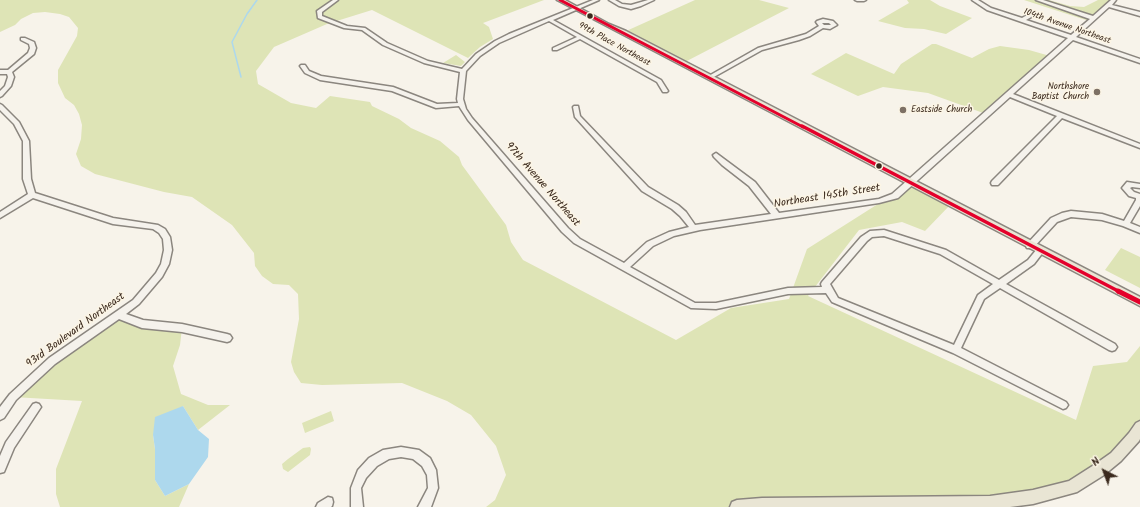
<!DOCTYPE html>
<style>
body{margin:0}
#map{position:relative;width:1140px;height:507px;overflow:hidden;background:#f7f3ea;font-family:Kalam,sans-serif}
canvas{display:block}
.north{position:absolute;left:1084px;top:451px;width:40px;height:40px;-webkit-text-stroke:3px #fcf5e5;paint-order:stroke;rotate:318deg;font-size:11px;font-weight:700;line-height:16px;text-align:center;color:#3b2a1e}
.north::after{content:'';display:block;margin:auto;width:14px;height:18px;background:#3b2a1e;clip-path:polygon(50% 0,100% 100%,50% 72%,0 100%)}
</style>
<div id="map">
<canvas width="1140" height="507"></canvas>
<div class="north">N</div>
</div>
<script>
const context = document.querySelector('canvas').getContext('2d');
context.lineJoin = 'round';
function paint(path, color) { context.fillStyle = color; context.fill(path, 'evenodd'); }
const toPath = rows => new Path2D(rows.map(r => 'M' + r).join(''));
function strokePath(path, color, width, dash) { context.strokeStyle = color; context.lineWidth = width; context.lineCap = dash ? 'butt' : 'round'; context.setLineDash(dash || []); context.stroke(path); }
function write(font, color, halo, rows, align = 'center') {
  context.font = font + ' Kalam,sans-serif'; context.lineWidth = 3; context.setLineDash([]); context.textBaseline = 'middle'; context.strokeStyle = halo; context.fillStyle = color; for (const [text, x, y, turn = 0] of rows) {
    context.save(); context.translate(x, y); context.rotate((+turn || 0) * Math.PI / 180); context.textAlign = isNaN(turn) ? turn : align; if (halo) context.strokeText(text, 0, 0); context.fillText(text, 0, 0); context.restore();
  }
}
paint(toPath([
 [0,0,544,0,483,23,489,27,493,39,480,47,468,58,372,10,327,24,274,47,256,71,258,84,291,103,316,108,330,96,370,102,372,106,399,119,411,128,440,141,459,157,462,165,506,225,511,242,523,260,676,340,731,308,789,299,807,249,911,183,951,204,925,231,902,222,859,230,808,296,1076,420,1093,366,1127,362,1140,346,1140,425,1134,437,1072,487,993,507,486,507,495,500,506,475,496,446,471,415,447,401,402,383,322,385,301,383,294,372,291,362,299,319,298,294,289,285,273,284,262,276,255,266,254,253,232,225,192,197,164,192,95,174,81,166,76,154,81,139,82,125,79,114,74,105,65,98,58,83,58,70,77,36,78,28,69,17,60,14,45,12,33,13,21,19,15,25,0,32],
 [695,0,759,0,789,8,683,63,624,32],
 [907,0,930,0,940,6,972,18,946,34,924,29,905,28,878,21,909,3],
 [1024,0,1049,0,1070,6,1084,7,1098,0,1114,0,1089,21],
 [932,44,936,44,972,58,989,49,1000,46,1029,50,1050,56,986,114,928,93,883,87,858,96,811,74,846,53,894,74,901,64],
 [456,55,465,62,461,66,443,63],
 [1121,248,1140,257,1140,288,1105,270],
 [119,315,142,324,182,328,180,345,173,366,181,394,208,405,230,405,198,430,183,406,153,435,155,449,155,480,165,496,189,484,179,507,60,507,56,494,56,469,82,401,13,397,31,379],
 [331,411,334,421,305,433,302,423],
 [310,447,311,449,310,455,288,472,283,469,282,464,288,459,303,448]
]), '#dee4b6');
paint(toPath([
 [183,406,198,430,209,439,208,457,189,484,165,496,155,480,155,449,153,435,155,417]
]), '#add8ed');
strokePath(toPath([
 [241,77,232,42,247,14,257,0]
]), '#add8ed', 1.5);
const minor = toPath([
 [333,0,338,0,322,12,322,16,347,26,365,28,387,43,428,61,462,69,476,54,495,41,509,34,593,0,599,0,553,20,661,80,668,91,667,92,663,92,657,82,580,39,557,50,553,50,553,48,577,37,549,21,499,43,480,56,466,71,463,99,466,109,472,118,568,228,580,239,624,263,647,242,669,232,689,227,680,216,672,209,642,191,575,117,573,107,574,106,578,106,580,116,648,187,678,205,686,212,695,225,771,214,749,186,722,165,714,157,713,155,716,153,755,182,779,213,879,199,892,194,1068,38,987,10,972,0,978,0,991,8,1022,18,1029,14,1033,14,1033,16,1026,20,1071,35,1090,19,1036,0,1043,0,1093,16,1111,0,1116,0,1112,5,1140,12,1140,16,1109,7,1076,37,1140,59,1140,63,1073,40,1013,94,1140,144,1140,148,1062,118,998,185,992,185,991,183,992,181,1057,116,1010,97,898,198,879,203,700,230,674,236,653,246,630,267,695,303,716,303,788,288,822,287,821,284,822,282,861,237,870,231,884,230,946,250,999,280,1028,260,1037,249,1040,248,1044,251,1034,264,1006,284,1115,344,1117,347,1115,350,1112,351,1109,350,1000,288,984,299,961,348,1066,402,1068,405,1066,408,1063,409,953,353,832,302,826,293,788,294,716,309,691,308,574,243,562,232,468,120,459,106,436,108,392,91,320,80,305,73,300,66,301,65,305,65,309,71,321,76,393,87,437,104,458,103,457,99,460,72,424,63,383,45,362,30,344,28,318,18,317,11,333,0],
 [884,236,940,254,993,284,978,295,954,345,838,298,830,284,867,241,872,237,884,236],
 [609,0,615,0,622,4,631,5,648,0,654,0,641,6,631,9,619,6,609,0],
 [855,0,866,0,864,1,857,1,855,0],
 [823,19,833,21,837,25,830,29,823,28,810,36,799,40,762,50,712,78,708,78,707,77,758,48,806,34,819,26,816,22,817,21,823,19],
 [822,23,829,23,831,25,824,25,822,23],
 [21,38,25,38,34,42,36,48,34,54,12,72,14,77,11,86,2,96,0,97,0,91,5,86,8,77,7,74,0,74,0,70,8,70,28,53,30,48,29,44,21,40,21,38],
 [0,104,2,105,19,122,29,141,31,179,35,193,113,218,158,225,165,229,170,237,172,250,169,264,162,277,139,304,126,314,143,320,182,324,227,334,230,335,232,338,230,341,227,342,182,332,142,328,119,319,55,364,16,400,4,418,0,420,0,407,10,394,49,358,133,300,156,273,161,264,164,250,163,239,159,233,153,229,113,224,33,198,0,218,0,212,28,194,23,179,23,141,14,124,0,110,0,104],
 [1127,182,1140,184,1140,188,1132,187,1130,188,1134,192,1140,194,1140,206,1130,223,1140,227,1140,233,1123,226,1102,220,1071,217,1057,222,1033,248,1027,248,1026,246,1027,244,1051,218,1062,213,1071,211,1102,214,1124,221,1136,200,1136,198,1129,196,1122,188,1127,182],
 [36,403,39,404,41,407,39,410,14,448,4,472,0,473,0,456,6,442,33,404,36,403],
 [401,447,419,450,430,458,436,470,438,488,431,507,418,507,428,488,427,475,422,466,413,459,401,457,389,459,377,466,366,478,361,488,363,507,351,507,351,488,358,470,369,458,383,450,401,447],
 [328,497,332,498,333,502,332,506,331,507,316,507,318,503,328,497]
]);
const major = toPath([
 [557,0,565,0,609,24,626,31,1140,297,1140,306,557,0],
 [1140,421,1140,439,1139,441,1121,461,1104,475,1077,492,1033,504,1010,507,730,507,732,502,737,500,762,498,990,496,1033,490,1069,481,1094,465,1111,453,1129,433,1136,423,1140,421]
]);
strokePath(minor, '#8b867f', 3);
strokePath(major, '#8b867f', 3);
paint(minor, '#f5f2ec');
paint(major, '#e9e5d4');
strokePath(toPath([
 [560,0,803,127]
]), '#e4002b', 3);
strokePath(toPath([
 [802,126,1120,292]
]), '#e4002b', 3.5);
strokePath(toPath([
 [1118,291,1140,302]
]), '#e4002b', 5);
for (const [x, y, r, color] of [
 [590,16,3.5,"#3b2a1e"],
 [1097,92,4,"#7d7065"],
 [903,110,4,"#7d7065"],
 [879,166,3.5,"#3b2a1e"]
]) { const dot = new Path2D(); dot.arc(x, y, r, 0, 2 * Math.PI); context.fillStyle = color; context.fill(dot); strokePath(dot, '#fcf5e5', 1.5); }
write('9px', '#3b2a1e', '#fcf5e5', [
 ["104th Avenue Northeast",1067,27,19],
 ["99th Place Northeast",614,45,29]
]);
write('9px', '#3b2a1e', '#fcf5e5', [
 ["Northshore",1089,87],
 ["Baptist Church",1089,97],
 ["Eastside Church",911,110,"left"]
], 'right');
write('11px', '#3b2a1e', '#fcf5e5', [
 ["97th Avenue Northeast",542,185,49],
 ["Northeast 145th Street",827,197,-9],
 ["93rd Boulevard Northeast",76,331,-36]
]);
</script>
